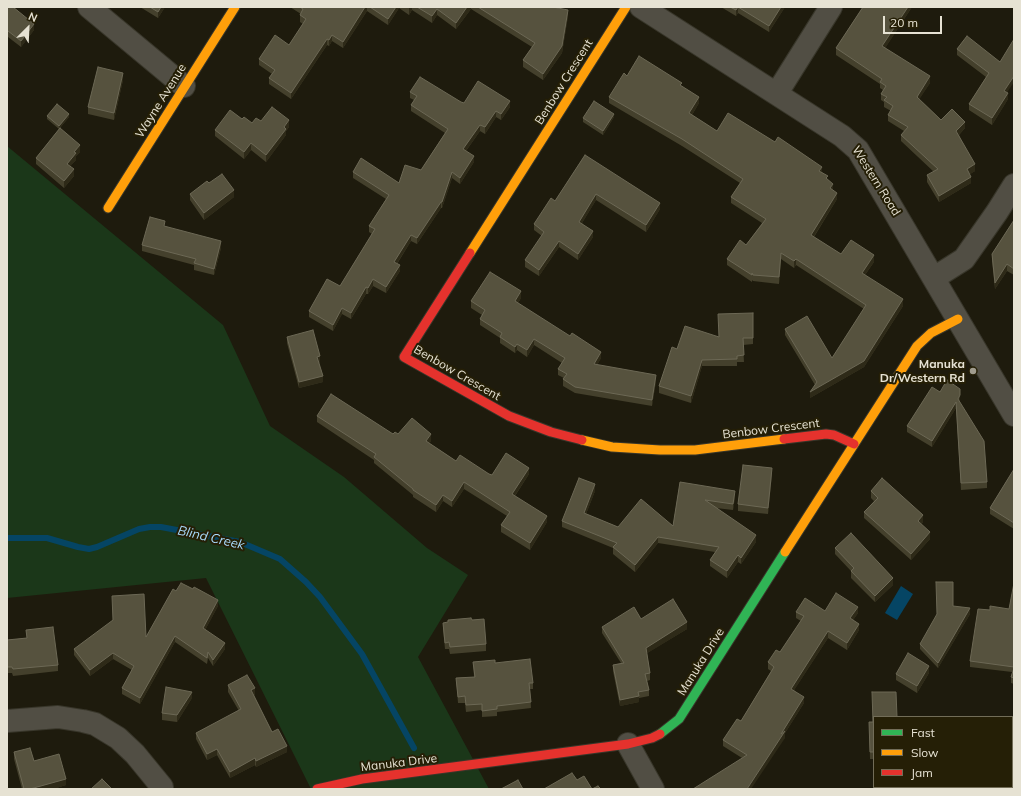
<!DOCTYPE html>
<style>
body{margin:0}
#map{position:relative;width:1021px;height:796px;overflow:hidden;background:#1e1b0d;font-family:Mulish,sans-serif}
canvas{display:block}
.frame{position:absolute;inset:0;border:8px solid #e6e2d3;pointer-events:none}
.legend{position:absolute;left:873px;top:716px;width:140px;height:72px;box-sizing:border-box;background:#251f06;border:1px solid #726d58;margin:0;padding:5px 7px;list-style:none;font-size:12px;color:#e6e2d3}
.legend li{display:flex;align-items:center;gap:8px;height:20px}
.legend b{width:20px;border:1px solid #726d58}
.north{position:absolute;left:8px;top:8px;width:40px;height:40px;-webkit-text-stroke:3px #251f06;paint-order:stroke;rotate:24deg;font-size:11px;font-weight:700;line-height:16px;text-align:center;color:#e6e2d3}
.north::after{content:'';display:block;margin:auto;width:14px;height:18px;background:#e6e2d3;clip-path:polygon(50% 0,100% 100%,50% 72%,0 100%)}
.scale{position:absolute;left:883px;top:16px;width:59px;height:18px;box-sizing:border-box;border:2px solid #e6e2d3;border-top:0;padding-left:5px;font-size:12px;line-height:14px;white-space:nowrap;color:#e6e2d3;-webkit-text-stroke:3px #251f06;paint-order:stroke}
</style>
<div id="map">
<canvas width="1021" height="796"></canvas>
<div class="frame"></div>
<ul class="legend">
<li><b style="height:5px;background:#30b455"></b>Fast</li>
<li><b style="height:5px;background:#ff9f0a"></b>Slow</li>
<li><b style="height:5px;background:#e5322d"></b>Jam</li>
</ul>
<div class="north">N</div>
<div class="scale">20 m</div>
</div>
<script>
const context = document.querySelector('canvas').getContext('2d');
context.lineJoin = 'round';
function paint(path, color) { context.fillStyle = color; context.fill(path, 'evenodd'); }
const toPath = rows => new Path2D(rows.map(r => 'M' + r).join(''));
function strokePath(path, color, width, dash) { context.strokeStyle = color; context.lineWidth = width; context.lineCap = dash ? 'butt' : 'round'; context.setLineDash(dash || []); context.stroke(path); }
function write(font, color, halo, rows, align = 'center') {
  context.font = font + ' Mulish,sans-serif'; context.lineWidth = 4; context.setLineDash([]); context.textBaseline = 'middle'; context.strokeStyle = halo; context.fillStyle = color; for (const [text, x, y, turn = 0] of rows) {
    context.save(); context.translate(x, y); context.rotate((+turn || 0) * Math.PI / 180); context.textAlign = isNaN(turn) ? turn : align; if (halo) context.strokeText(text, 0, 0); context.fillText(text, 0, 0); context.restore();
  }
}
paint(toPath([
 [7,146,223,325,270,426,344,477,427,548,468,575,418,657,489,789,311,789,206,578,7,598]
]), '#1b3719');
paint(toPath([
 [901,586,913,594,897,620,885,613]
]), '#054564');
strokePath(toPath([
 [7,538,47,538,78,547,89,549,97,547,139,529,150,527,161,527,240,542,280,559,306,582,320,597,362,654,414,748]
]), '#054564', 6);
const street = toPath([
 [89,7,184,86],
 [641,7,842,136,858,150,1014,415],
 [777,93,831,7],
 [934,278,964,259,997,212,1014,185],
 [7,721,58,717,83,721,95,724,118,738,135,754,162,787],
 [628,744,653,789],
 [1012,750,1014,752]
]);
const fast = toPath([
 [660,734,679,719,785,552]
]);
const slow = toPath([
 [108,208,235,7],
 [470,253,626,7],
 [582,440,612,447,660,450,695,450,784,439],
 [785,552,917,346,931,333,958,319]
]);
const jam = toPath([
 [470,253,404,357,509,416,551,432,582,440],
 [784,439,826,434,834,435,854,444],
 [317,789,362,779,628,744,652,738,660,734]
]);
strokePath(street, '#38362a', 24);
strokePath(fast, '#38362a', 11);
strokePath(slow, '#38362a', 11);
strokePath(jam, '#38362a', 11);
strokePath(street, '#514e44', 22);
strokePath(fast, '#30b455', 9);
strokePath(slow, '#ff9f0a', 9);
strokePath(jam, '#e5322d', 9);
paint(toPath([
 [7,7,15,7,14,8,34,30,21,47,8,37],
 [140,7,165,7,158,18],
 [290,7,553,7,568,16,562,53,543,80,523,67,523,60,532,47,471,9,456,29,437,15,432,23,412,10,409,15,399,8,388,25,367,11,343,48,332,41,329,46,327,45,291,99,269,84,269,78,272,74,259,65,259,59,289,45,303,24,300,22,300,15,301,14],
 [721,7,785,7,769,32,738,13,736,16],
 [863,7,912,7,885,48,930,83,919,99,941,120,965,128,959,135,975,171,970,174,971,183,939,202,927,182,927,175,934,172,901,141,901,135,904,131,888,121,888,115,891,111,884,107,884,102,881,100,881,94,883,90,880,88,880,84,836,55,836,48],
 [967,36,1007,93,1008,99,992,125,969,110,969,104,986,77,957,55,957,49],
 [123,80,114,120,88,114,88,107],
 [682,86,699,103,692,115,717,131,822,172,828,180,837,199,814,237,841,254,874,262,865,275,903,306,864,367,810,398,815,385,785,335,785,329,832,358,864,309,796,265,794,268,781,259,779,284,753,281,752,280,752,282,727,265,727,259,746,245,762,223,731,203,731,197,740,183,682,146,609,103,609,97],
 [410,92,464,103,510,107,501,120,496,117,485,134,480,131,466,151,474,162,460,184,452,178,442,208,441,208,417,244,411,241,397,264,400,271,386,293,373,286,368,294,366,294,351,319,342,314,333,331,309,317,309,311,340,286,372,234,369,232,369,226,386,199,353,178,353,172,399,183,421,170,445,133,411,111,411,105,414,100,410,98],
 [47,116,69,117,60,128,80,152,76,156,76,160,70,166,74,176,64,188,36,164,36,158,59,129,47,119],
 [614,117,603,135,583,122,583,118],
 [261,121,289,127,286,131,286,135,266,162,251,150,244,159,215,136,215,130],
 [585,155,660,209,646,232,596,200,582,223,593,237,578,260,559,247,539,276,525,267,525,260,542,236,534,230,534,224,555,201],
 [209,183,234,197,204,220,190,200,190,194],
 [1014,220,1014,275,1007,271,995,289,992,261,992,254],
 [142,245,221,248,214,275,194,270,194,265,142,251],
 [521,298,518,303,601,358,597,365,656,381,652,406,575,393,563,386,563,379,564,378,558,375,558,369,562,363,534,345,527,357,517,350,515,353,500,343,500,338,480,325,480,319,482,315,471,308,471,301],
 [753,313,753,344,743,345,744,362,737,362,737,366,702,366,691,403,659,393,659,386,677,349,719,337],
 [287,337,320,363,319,363,323,382,299,388,287,343],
 [940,392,960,402,960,403,987,482,987,488,961,490,956,408,932,447,907,432,907,426],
 [317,416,393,434,398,434,431,441,429,443,456,461,489,474,492,475,529,474,515,496,547,522,530,550,501,532,501,525,507,516,464,489,452,507,443,501,436,512,413,497,413,495,374,463,374,460,317,422],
 [1014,469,1014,529,990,514,990,508],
 [772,474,768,514,738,511,738,504],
 [680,482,735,497,733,510,716,508,756,542,741,564,738,562,727,578,710,566,710,560,715,552,658,543,635,572,613,554,613,548,562,527,562,521,595,491,586,514,618,527,673,526],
 [871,491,923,522,921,524,930,539,911,560,864,518,864,512,874,501,871,498],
 [835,548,893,585,875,602,851,578,851,571,835,554],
 [1014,583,1014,684,1011,683,1011,677,1012,672,970,667,970,661,990,610,1009,609],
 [176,591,218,606,205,630,225,649,213,666,208,658,207,664,175,642,140,704,122,694,122,688,132,670,113,659,90,676,74,655,74,649,146,637],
 [953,606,970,614,938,668,920,649,920,644],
 [825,611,858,613,853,620,859,630,847,650,828,638,794,690,804,703,785,733,785,738,742,758,723,746,723,740,741,721,771,671,768,669,768,662,780,652,801,621,796,618,796,612],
 [641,619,687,629,647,653,650,673,650,680,647,681,649,690,649,696,639,698,639,702,620,706,613,671,613,665,621,663,602,633,602,627],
 [472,620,486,644,486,651,450,654,449,649,445,649,443,629,443,623],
 [26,630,58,665,58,671,13,676,12,673,7,673,7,640,27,638],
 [473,662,495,663,533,683,533,689,530,689,531,708,497,712,497,716,482,717,482,710,466,712,465,703,458,703,456,678,474,677],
 [929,673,917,693,896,680,896,674],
 [228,685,255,694,254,695,272,732,287,752,256,767,255,765,230,778,217,755,207,760,196,739,196,733,239,711,228,692],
 [192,698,177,722,162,720,162,713],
 [874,717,874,759,870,759,869,722,873,722],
 [14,752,34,761,66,785,53,789,22,789,14,759]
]), '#44402c');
paint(toPath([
 [161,7,165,7,158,18,158,12],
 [365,7,367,7,367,11,343,48,343,42],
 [396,7,399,7,399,8,388,25,388,19],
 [410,7,412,7,412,10,409,15,409,8],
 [467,7,471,7,471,9,456,29,456,23],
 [738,7,738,13,736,16,736,10],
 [781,7,785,7,769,32,769,26],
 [908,7,912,7,882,53,882,46],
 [437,9,437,15,432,23,432,16],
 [568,10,568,16,562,53,543,80,543,74],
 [34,24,34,30,21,47,21,41],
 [332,35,332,41,329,46,329,40],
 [327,39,327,45,291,99,291,93],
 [123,73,123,80,114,120,114,113],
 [930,76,930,83,917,103,917,97],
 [1014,76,1014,82,1004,97,1004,91],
 [1008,93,1008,99,992,125,992,118],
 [699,97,699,103,689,120,689,113],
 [510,101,510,107,501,120,501,114],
 [496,111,496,117,485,134,485,127],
 [69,114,69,117,59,129,59,126],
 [614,114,614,117,603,135,603,131],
 [289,120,289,127,286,131,286,135,266,162,266,155,284,127],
 [965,122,965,128,956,138,956,131],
 [480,125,480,131,463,155,463,149],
 [251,143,251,150,244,159,244,152],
 [80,145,80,152,76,156,76,160,67,170,67,164,74,152],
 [474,156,474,162,460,184,460,178],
 [975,164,975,171,967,176,967,169],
 [822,167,822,173,819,171],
 [74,169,74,176,64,188,64,181],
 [452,172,452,178,442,208,442,202],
 [971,177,971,183,939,202,939,196],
 [833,184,833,190,830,188],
 [234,190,234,197,204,220,204,213],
 [837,193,837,199,811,241,811,235],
 [596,194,596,200,579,228,579,222],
 [441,202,441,208,417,244,417,238],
 [660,203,660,209,646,232,646,225],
 [593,231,593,237,578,260,578,254],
 [411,235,411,241,394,268,394,262],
 [221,241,221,248,214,275,214,269],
 [559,241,559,247,539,276,539,270],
 [781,253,781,259,779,284,779,277],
 [874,255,874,262,862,279,862,273],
 [796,259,796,265,794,268,794,261],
 [1007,264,1007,271,995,289,995,283],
 [400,265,400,271,386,293,386,287],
 [373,279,373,286,368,294,368,288],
 [366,287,366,294,351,319,351,313],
 [521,291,521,298,515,308,515,301],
 [903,299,903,306,864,367,810,398,810,392],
 [342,308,342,314,333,331,333,325],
 [534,339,534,345,527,357,527,350],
 [517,344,517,350,515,353,515,347],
 [601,352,601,358,594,371,594,364],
 [320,356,320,363,317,363,317,357],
 [702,360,702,366,691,403,691,396],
 [656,375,656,381,652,406,652,400],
 [323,376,323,382,299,388,299,382],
 [960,395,960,402,958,406,958,399],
 [956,402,956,408,932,447,932,441],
 [431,434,431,441,426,448,426,441],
 [529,468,529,474,512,500,512,494],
 [772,468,772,474,768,514,768,508],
 [464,482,464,489,452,507,452,501],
 [595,484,595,491,584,519,584,513],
 [735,491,735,497,733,510,733,504],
 [443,495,443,501,436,512,436,505],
 [923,515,923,522,918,527,918,521],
 [547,516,547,522,530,550,530,543],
 [930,532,930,539,911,560,911,554],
 [756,535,756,542,741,564,741,558],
 [658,537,658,543,635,572,635,565],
 [738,555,738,562,727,578,727,571],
 [893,578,893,585,875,602,875,596],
 [218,600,218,606,203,634,203,628],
 [858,607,858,613,850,625,850,618],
 [970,608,970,614,938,668,938,663],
 [687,622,687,629,646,654,646,648],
 [859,624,859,630,847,650,847,643],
 [828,631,828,638,791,695,791,689],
 [175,636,175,642,140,704,140,698],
 [225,643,225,649,213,666,213,660],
 [113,653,113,659,90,676,90,670],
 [929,666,929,673,917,693,917,686],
 [255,688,255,694,251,696,251,690],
 [192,692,192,698,177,722,177,715],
 [639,696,639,702,620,706,620,700],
 [804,697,804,703,785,733,785,738,751,789,747,789],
 [287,746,287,752,256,767,256,761],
 [217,749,217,755,207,760,207,754],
 [255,758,255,765,230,778,230,772],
 [66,779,66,785,53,789,30,789]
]), '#2e2a18');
const building = toPath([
 [7,7,13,7,34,24,21,41,8,31,7,32,7,7],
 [150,7,161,7,158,12,150,7],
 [300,7,365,7,343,42,332,35,329,40,327,39,291,93,269,78,275,70,259,59,275,35,289,45,306,19,300,15,303,9,300,7],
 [370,7,396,7,388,19,370,7],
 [417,7,467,7,456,23,437,9,432,16,417,7],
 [478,7,553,7,568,10,562,46,543,74,523,60,535,43,478,7],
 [730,7,738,7,736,10,730,7],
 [738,7,781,7,769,26,738,7],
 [863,7,908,7,882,46,930,76,917,97,941,120,952,109,965,122,956,131,975,164,967,169,971,177,939,196,927,175,938,169,901,135,908,127,888,115,893,106,884,100,887,97,881,94,886,86,880,82,882,79,836,48,863,7],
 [967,36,1000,62,1014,39,1014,76,1004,91,1008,93,992,118,969,104,989,73,957,49,967,36],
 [639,56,682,83,680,85,699,97,689,113,717,131,728,113,775,142,778,137,822,167,819,171,828,176,826,178,833,184,830,188,837,193,811,235,841,254,851,240,874,255,862,273,903,299,864,361,810,392,817,382,785,329,807,316,832,358,866,305,796,259,794,261,781,253,779,277,753,275,752,273,752,275,727,259,740,240,746,245,766,219,731,197,743,179,682,139,609,97,624,73,627,76,639,56],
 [98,67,123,73,114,113,88,107,98,67],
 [420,77,461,102,464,103,478,81,510,101,501,114,496,111,485,127,480,125,463,149,474,156,460,178,452,172,442,202,441,202,417,238,411,235,394,262,400,265,386,287,373,279,368,288,366,287,351,313,342,308,333,325,309,311,327,279,340,286,375,229,369,226,389,195,353,172,361,158,399,183,405,165,421,170,448,129,411,105,417,96,410,92,420,77],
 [594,101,614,114,603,131,583,118,594,101],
 [57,104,69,114,59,126,47,116,57,104],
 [272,107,289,120,284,127,286,129,266,155,251,143,244,152,215,130,230,110,242,119,244,117,252,123,256,118,261,121,272,107],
 [60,128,80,145,74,152,76,153,67,164,74,169,64,181,36,158,60,128],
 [585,155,660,203,646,225,596,194,579,222,593,231,578,254,559,241,539,270,525,260,544,232,534,224,551,198,555,201,585,155],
 [222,174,234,190,204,213,190,194,207,181,209,183,222,174],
 [150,217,165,221,164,226,221,241,214,269,194,263,196,259,142,245,150,217],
 [1014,220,1014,269,1007,264,995,283,992,254,1014,220],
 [490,272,521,291,515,301,570,336,572,333,601,352,594,364,656,375,652,400,575,387,563,379,567,374,558,369,565,358,534,339,527,350,517,344,515,347,500,337,502,333,480,319,485,310,471,301,490,272],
 [753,313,753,338,743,338,744,355,737,356,737,359,702,360,691,396,659,386,672,347,677,349,685,326,719,337,718,314,753,313],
 [313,330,320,356,317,357,323,376,299,382,287,337,313,330],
 [947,380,960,389,960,395,958,399,984,441,987,482,961,483,956,402,932,441,907,426,932,387,940,392,947,380],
 [331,394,393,434,395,432,398,434,412,418,431,434,426,441,456,461,460,455,489,474,492,475,506,453,529,468,512,494,547,516,530,543,501,525,510,512,464,482,452,501,443,495,436,505,413,490,413,489,374,457,376,454,317,416,331,394],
 [743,465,772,468,768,508,738,504,743,465],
 [1014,469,1014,523,990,508,1014,469],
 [579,478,595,484,584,513,618,527,641,499,673,526,680,482,735,491,733,504,705,500,756,535,741,558,738,555,727,571,710,560,719,547,658,537,635,565,613,547,617,543,562,521,579,478],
 [882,478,923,515,918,521,930,532,911,554,864,512,878,498,871,491,882,478],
 [851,533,893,578,875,596,851,571,854,568,835,548,851,533],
 [936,582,953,582,953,606,970,608,938,663,920,644,937,614,936,582],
 [181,583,193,589,194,587,218,600,203,628,225,643,213,660,208,652,207,658,175,636,140,698,122,688,134,666,113,653,90,670,74,649,113,620,112,596,144,594,146,637,173,589,176,591,181,583],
 [1014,583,1014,667,970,661,978,609,990,610,990,606,1009,609,1014,583],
 [836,593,858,607,850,618,859,624,847,643,828,631,791,689,804,697,781,734,785,731,747,789,693,789,747,755,723,740,737,719,741,721,774,667,768,662,776,650,780,652,804,616,796,612,805,598,825,611,836,593],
 [673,599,687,622,646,648,650,673,645,674,649,690,638,692,639,696,620,700,613,665,624,663,602,627,634,607,641,619,673,599],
 [471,618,472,620,484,619,486,644,450,647,449,642,445,643,443,623,448,622,448,620,471,618],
 [53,627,58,665,13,669,12,667,7,667,7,640,27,638,26,630,53,627],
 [908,653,929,666,917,686,896,674,908,653],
 [530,659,533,683,529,683,531,702,497,706,497,709,482,711,482,704,466,705,465,696,458,697,456,678,475,677,473,662,495,660,495,663,530,659],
 [1014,668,1014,678,1011,677,1014,668],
 [247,675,255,688,251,690,272,732,278,729,287,746,256,761,255,758,230,772,217,749,207,754,196,733,241,709,228,685,247,675],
 [166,687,192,692,177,715,162,713,166,687],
 [872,692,896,692,897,717,874,717,874,752,870,752,869,722,873,722,872,692],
 [30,748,34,761,59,754,66,779,30,789,24,789,14,752,30,748],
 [572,773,577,780,584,776,592,789,544,789,572,773],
 [102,779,112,789,91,789,102,779],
 [518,780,523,789,501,789,518,780],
 [598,786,601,789,592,789,598,786],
 [883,787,933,787,934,789,880,789,883,787]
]);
paint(building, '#56523e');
strokePath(building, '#6c6855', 1);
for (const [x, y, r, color] of [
 [973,371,4,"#a09c8e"]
]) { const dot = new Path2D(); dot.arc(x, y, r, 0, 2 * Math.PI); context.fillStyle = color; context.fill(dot); strokePath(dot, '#251f06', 1.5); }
write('12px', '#e6e2d3', '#251f06', [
 ["Benbow Crescent",564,82,-58],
 ["Wayne Avenue",161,101,-58],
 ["Western Road",876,181,58],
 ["Benbow Crescent",457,373,30],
 ["Benbow Crescent",771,429,-7],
 ["Manuka Drive",701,662,-58],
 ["Manuka Drive",399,763,-7]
]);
write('bold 12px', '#e6e2d3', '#251f06', [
 ["Manuka",965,364],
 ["Dr/Western Rd",965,378]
], 'right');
write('italic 13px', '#a9dafc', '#251f06', [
 ["Blind Creek",211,538,13]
]);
</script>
